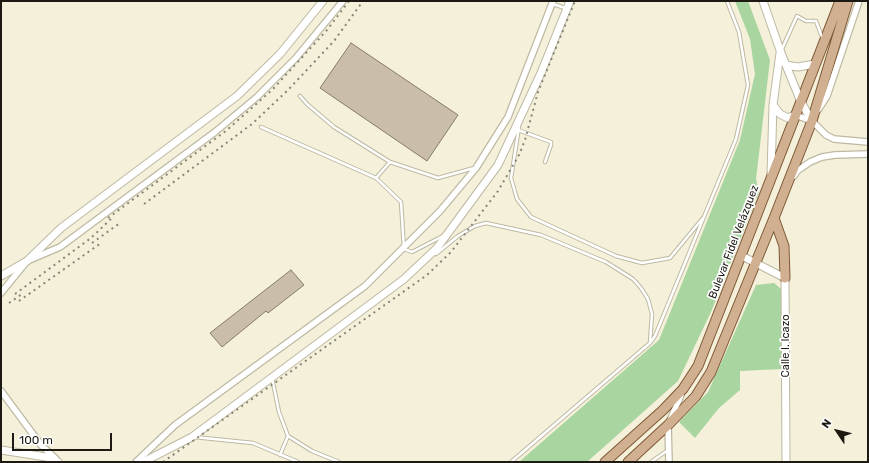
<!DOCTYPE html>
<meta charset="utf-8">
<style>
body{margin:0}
#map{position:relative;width:869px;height:463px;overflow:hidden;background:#f5f0d9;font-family:Rubik,sans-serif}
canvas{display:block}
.frame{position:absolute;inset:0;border:2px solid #1c1a12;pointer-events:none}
.north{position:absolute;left:817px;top:411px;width:40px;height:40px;-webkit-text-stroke:3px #fff;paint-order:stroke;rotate:305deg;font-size:11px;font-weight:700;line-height:16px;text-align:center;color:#1c1a12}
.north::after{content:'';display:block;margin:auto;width:14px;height:18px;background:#1c1a12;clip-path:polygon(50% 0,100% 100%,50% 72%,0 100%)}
.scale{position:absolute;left:12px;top:433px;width:100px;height:18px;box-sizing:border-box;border:2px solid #1c1a12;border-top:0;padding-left:5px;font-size:12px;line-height:14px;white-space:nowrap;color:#1c1a12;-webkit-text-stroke:3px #fff;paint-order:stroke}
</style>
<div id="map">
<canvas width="869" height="463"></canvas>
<div class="frame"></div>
<div class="north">N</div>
<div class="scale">100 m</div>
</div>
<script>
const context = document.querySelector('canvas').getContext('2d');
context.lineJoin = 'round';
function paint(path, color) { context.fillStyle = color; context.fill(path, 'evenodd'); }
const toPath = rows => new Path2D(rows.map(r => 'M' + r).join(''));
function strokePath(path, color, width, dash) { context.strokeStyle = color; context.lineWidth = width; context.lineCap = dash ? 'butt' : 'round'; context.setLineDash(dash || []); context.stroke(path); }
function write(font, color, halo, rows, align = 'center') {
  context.font = font + ' Rubik,sans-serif'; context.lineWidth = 3.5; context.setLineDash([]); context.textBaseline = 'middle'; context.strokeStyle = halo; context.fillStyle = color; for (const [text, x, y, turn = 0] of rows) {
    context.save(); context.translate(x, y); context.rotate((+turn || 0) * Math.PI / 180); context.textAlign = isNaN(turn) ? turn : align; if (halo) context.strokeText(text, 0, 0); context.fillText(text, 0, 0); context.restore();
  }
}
paint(toPath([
 [735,1,748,1,770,60,756,179,759,192,711,312,678,381,587,462,519,462,659,340,740,140,755,74,750,39],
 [774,283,781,289,782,369,740,371,740,390,719,408,695,438,679,422,708,392,756,285]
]), '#a8d5a0');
const building = toPath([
 [351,43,458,115,427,161,320,88,351,43],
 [291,270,304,285,268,313,266,311,222,347,210,333,291,270]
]);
paint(building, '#cabeaa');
strokePath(building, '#867a68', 1);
const service = toPath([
 [553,4,565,8],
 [782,49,797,16,806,21,816,21,822,37],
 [300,96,307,104,334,127,390,162,438,178,474,168],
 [261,127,376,178,401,202,404,249,412,252,443,236],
 [519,127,511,178,517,199,531,217,616,256,642,263,670,258,703,218],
 [518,130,551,142,551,145,545,162],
 [376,178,390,162],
 [436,254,458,236,475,226,486,223,541,235,606,262,633,279,641,288,648,299,652,314,650,342],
 [272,378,279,412,288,436,312,451,339,462],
 [194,437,253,443,298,462],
 [280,455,288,436],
 [511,462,650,343,655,336,736,139,748,85,739,32,727,1],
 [651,462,668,450]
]);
const minor = toPath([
 [818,110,827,96,859,1],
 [795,115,812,121,826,135,834,139,868,142],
 [794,176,797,171,810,162,822,157,835,155,868,154],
 [1,293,27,261,60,247,215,132,257,97,296,58,343,1],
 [1,391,41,445,56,459],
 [136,462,175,425,365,286,440,211,476,168,508,117,553,1],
 [669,462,668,425,681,395]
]);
const tertiary = toPath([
 [763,1,781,53,801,102,812,121],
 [786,65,798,67,815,64],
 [773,105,780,114,788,118,795,115],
 [771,174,773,105,780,53],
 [742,256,785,278,786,462],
 [1,276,27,261,61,228,237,96,280,54,323,1],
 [1,450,46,457,58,462],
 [143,462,192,437,404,279,437,248,498,165,541,73,570,1]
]);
const primary = toPath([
 [774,218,784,246,785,278],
 [605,462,663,410,683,389,698,366,840,1],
 [628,462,668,425,696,396,711,372,774,218,812,121,848,1]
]);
strokePath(service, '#beb9a3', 4.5);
strokePath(minor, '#beb9a3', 8);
strokePath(tertiary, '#beb9a3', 9);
strokePath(primary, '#7e5936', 11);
strokePath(service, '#fff', 2.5);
strokePath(minor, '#fff', 5.5);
strokePath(tertiary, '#fff', 7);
strokePath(primary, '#d1b092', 9);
strokePath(toPath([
 [144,204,252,124,288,90,334,41,363,1],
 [108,218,227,130,273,89,327,30,349,1],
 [92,243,120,223],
 [15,294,91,238,113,217],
 [19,301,101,243],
 [9,303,22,294],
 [163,462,427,275,451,252,498,191,519,155,525,140,538,92,575,1]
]), '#898576', 2, [2, 4]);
write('11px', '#1c1a12', '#fff', [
 ["Bulevar Fidel Velázquez",734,242,-69],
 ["Calle I. Icazo",786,346,-90]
]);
</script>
